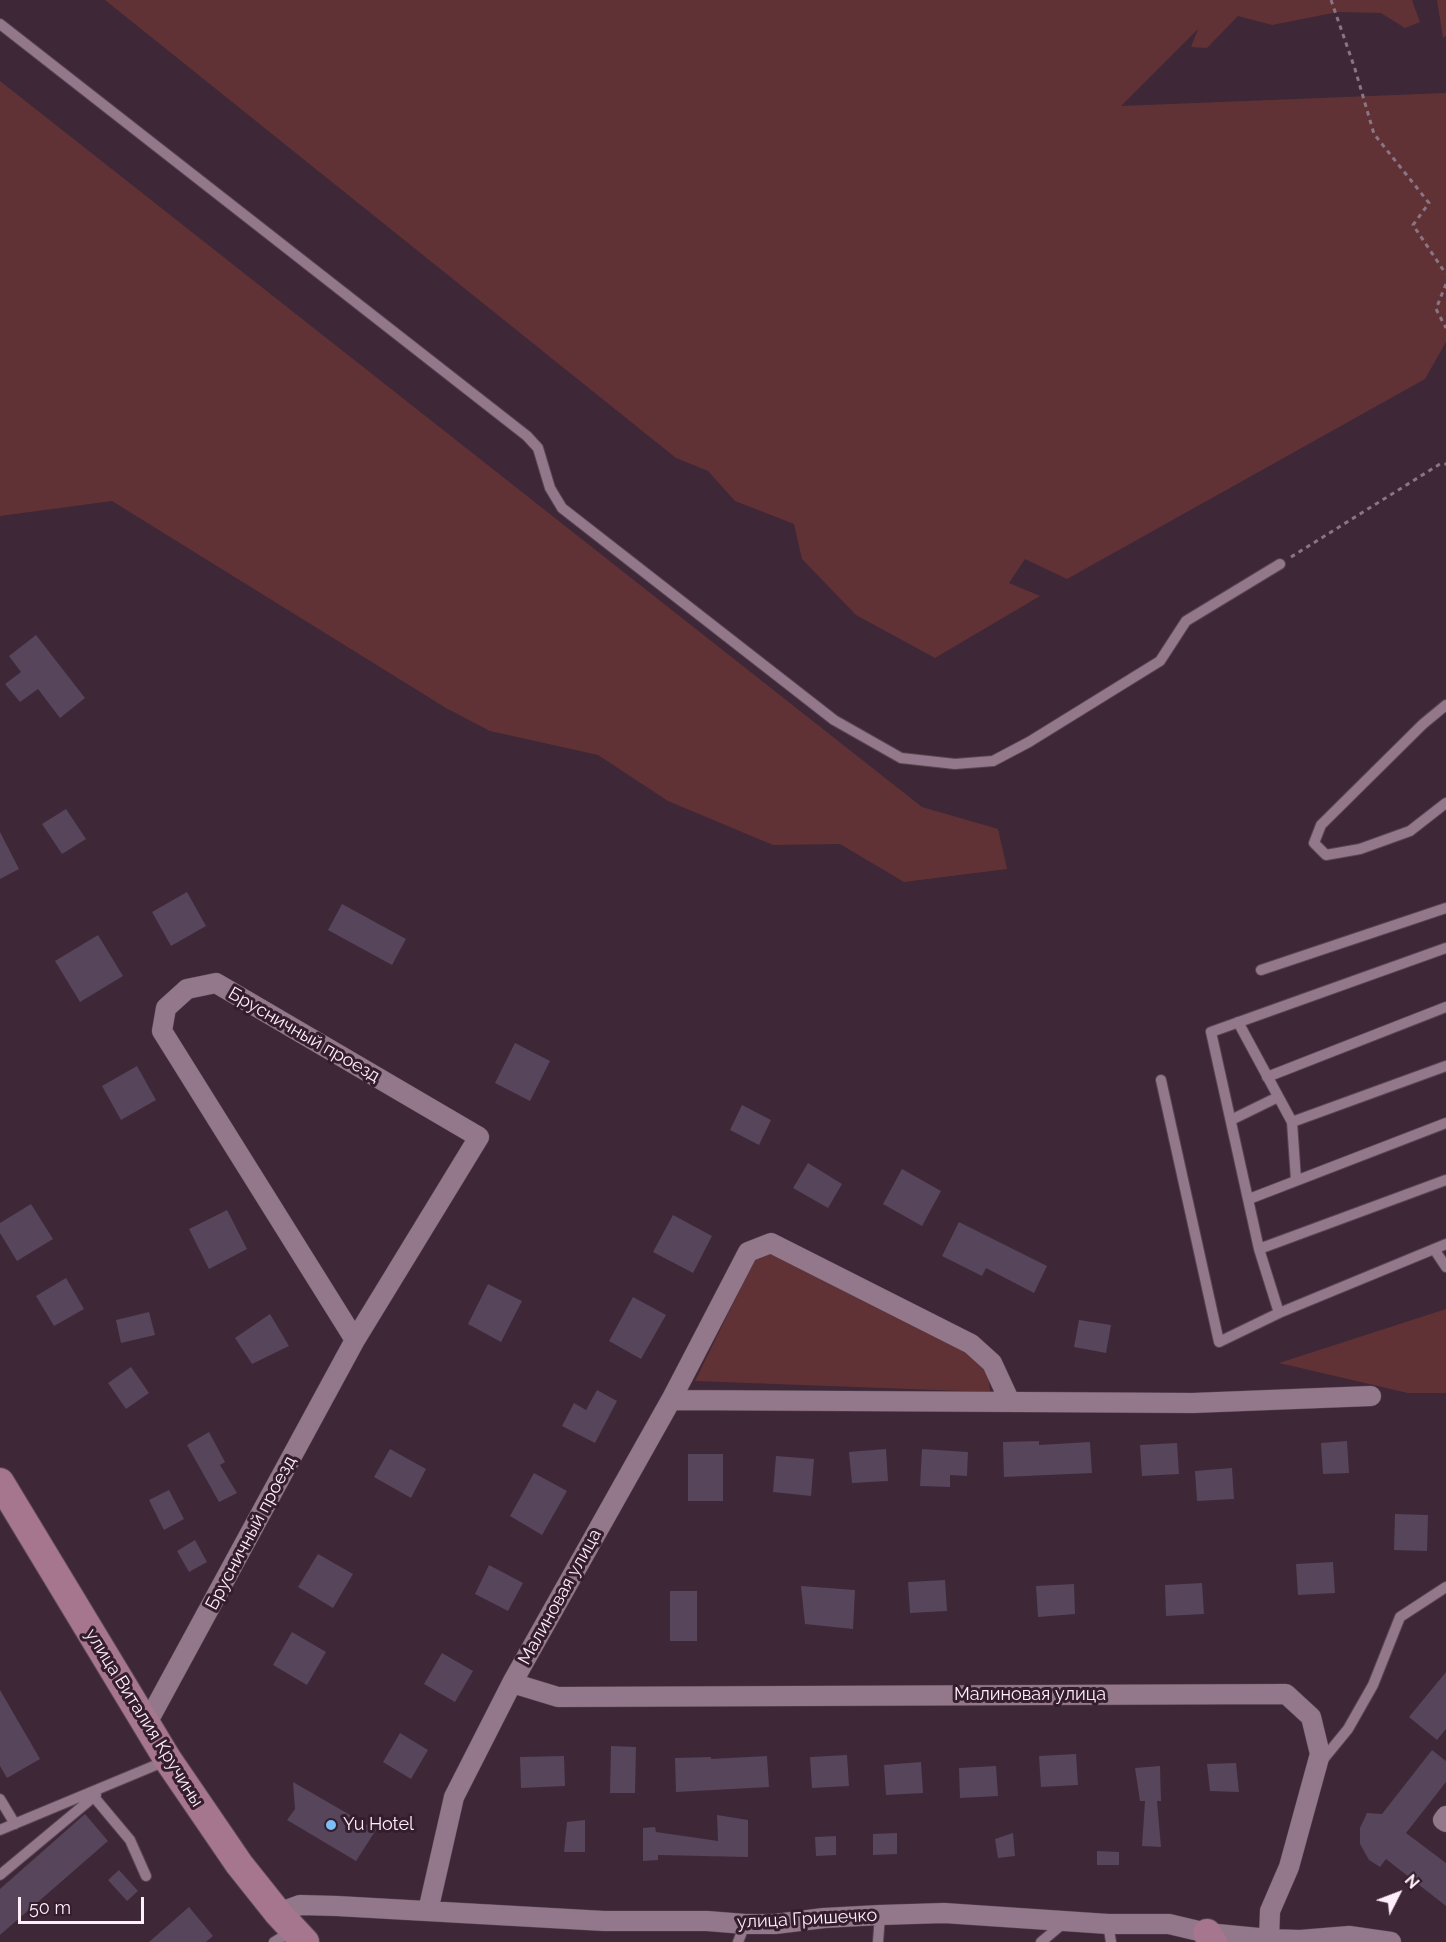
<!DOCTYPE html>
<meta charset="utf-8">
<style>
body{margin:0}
#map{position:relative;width:1446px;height:1942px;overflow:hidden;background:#3e2737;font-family:Raleway,sans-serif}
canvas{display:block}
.north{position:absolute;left:1368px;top:1864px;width:60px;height:60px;-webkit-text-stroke:4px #341d2d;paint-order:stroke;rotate:48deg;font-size:16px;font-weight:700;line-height:24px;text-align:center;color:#feeef9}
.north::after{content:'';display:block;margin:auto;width:21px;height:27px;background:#feeef9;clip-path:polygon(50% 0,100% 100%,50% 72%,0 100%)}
.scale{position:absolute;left:18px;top:1897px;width:126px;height:27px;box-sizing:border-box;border:3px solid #feeef9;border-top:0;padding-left:8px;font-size:18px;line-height:21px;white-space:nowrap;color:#feeef9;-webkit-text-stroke:4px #341d2d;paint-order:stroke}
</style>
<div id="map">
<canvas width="1446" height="1942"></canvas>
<div class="north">N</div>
<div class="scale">50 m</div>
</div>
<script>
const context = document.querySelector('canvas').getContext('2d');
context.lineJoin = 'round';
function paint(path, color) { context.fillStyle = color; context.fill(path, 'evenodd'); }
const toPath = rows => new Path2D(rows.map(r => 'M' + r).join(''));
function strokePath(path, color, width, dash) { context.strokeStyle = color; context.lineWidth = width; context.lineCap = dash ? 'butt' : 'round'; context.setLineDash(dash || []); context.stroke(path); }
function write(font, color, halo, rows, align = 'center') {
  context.font = font + ' Raleway,sans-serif'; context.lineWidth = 6; context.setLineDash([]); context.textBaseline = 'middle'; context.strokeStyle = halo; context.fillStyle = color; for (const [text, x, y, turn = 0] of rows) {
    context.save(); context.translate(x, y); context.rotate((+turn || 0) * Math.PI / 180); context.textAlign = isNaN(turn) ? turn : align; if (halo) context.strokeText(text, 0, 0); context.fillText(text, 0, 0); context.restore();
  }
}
paint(toPath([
 [105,0,1412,0,1420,22,1405,28,1381,13,1338,12,1272,25,1238,16,1207,48,1191,47,1198,29,1121,106,1446,93,1446,342,1425,379,1067,579,1025,559,1009,583,1040,596,935,658,856,615,802,559,794,524,735,501,708,471,676,458],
 [1437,0,1446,0,1446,36,1443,38],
 [0,81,922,807,998,829,1007,869,904,882,840,844,773,845,668,801,598,755,490,731,446,708,112,501,0,516],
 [771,1253,963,1347,988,1369,990,1392,695,1381,754,1261],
 [1446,1309,1446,1393,1408,1393,1279,1363]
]), '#613235');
paint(toPath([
 [36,635,85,698,60,718,38,689,20,702,5,684,21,672,9,656],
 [66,809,86,839,62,854,42,824],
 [0,832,19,869,0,879],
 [187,892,206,926,171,946,152,912],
 [342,904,406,939,392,965,328,930],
 [98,935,123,976,80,1002,55,961],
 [515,1043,550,1061,530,1101,495,1083],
 [137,1066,156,1100,121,1120,102,1086],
 [742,1105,771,1120,759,1145,730,1130],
 [808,1163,842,1184,828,1208,793,1188],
 [902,1169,941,1191,922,1226,883,1204],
 [31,1204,53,1239,17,1261,0,1233,0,1223],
 [227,1210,247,1249,209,1269,189,1229],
 [673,1215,712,1236,693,1273,653,1252],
 [959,1222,1047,1266,1034,1293,986,1268,982,1276,942,1256],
 [66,1278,84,1309,54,1326,36,1296],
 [488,1284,522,1301,501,1342,468,1324],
 [633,1297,666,1315,641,1359,609,1341],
 [149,1312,155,1335,121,1343,116,1320],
 [270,1314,289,1346,252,1364,235,1338],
 [1079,1320,1111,1325,1106,1353,1074,1347],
 [131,1367,149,1393,126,1409,108,1383],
 [597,1390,617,1401,595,1443,562,1426,574,1403,586,1410],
 [209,1432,225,1462,220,1465,237,1493,219,1502,187,1445],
 [1039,1441,1039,1445,1090,1442,1092,1473,1004,1477,1003,1442],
 [1347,1441,1349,1473,1323,1474,1321,1443],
 [1177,1443,1179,1474,1142,1476,1140,1445],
 [390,1449,426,1469,411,1498,374,1477],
 [886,1449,888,1481,852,1483,849,1452],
 [922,1449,968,1452,967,1476,950,1475,950,1487,920,1486],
 [688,1454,723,1454,723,1501,688,1501],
 [776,1456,814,1459,811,1496,773,1492],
 [1232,1468,1234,1499,1197,1501,1195,1471],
 [534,1473,567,1491,542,1535,510,1516],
 [169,1490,184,1519,164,1530,149,1500],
 [1395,1514,1428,1515,1427,1551,1394,1550],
 [195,1540,207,1562,189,1572,177,1551],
 [318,1554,353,1574,333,1608,298,1587],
 [1333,1562,1335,1593,1298,1595,1296,1564],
 [489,1565,523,1583,508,1611,475,1594],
 [945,1580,947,1611,910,1613,908,1582],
 [1202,1583,1204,1614,1166,1616,1165,1585],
 [1074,1584,1075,1614,1038,1617,1036,1586],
 [801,1586,855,1590,853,1629,805,1624],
 [670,1591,697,1591,697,1641,670,1641],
 [292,1632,326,1652,307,1685,273,1665],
 [442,1653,473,1671,455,1702,424,1684],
 [1446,1672,1446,1729,1437,1740,1409,1717],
 [0,1690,40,1759,7,1778,0,1766],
 [400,1733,428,1750,411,1779,383,1762],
 [611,1746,636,1747,635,1793,610,1793],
 [1432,1750,1446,1761,1446,1782,1406,1833,1446,1863,1446,1906,1386,1859,1380,1867,1369,1860,1360,1844,1360,1828,1367,1813,1382,1814],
 [1076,1754,1078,1785,1041,1787,1039,1756],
 [847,1755,849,1786,812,1788,810,1757],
 [564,1756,565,1786,521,1788,520,1757],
 [767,1756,769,1787,676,1792,675,1758,711,1757,711,1759],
 [921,1762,923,1793,886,1795,884,1765],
 [1236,1763,1239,1792,1210,1791,1207,1764],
 [996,1766,998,1796,960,1798,959,1768],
 [1160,1766,1161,1801,1157,1801,1161,1847,1142,1846,1145,1801,1140,1801,1135,1768],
 [293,1782,376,1830,356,1861,287,1820,295,1809],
 [85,1814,108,1841,0,1935,0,1889],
 [717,1815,748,1820,748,1857,658,1855,658,1860,643,1861,643,1828,655,1827,656,1832,718,1841],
 [585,1820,585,1852,564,1852,567,1822],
 [897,1833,897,1854,873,1855,873,1834],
 [1013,1833,1015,1856,998,1858,995,1839],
 [836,1836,836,1855,816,1856,815,1837],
 [1097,1851,1119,1852,1119,1865,1097,1865],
 [119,1870,138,1891,127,1901,108,1880],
 [189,1907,213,1936,206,1942,149,1942]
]), '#57455b');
const lane = toPath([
 [0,24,527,436,538,448,550,488,562,508,834,720,901,758,955,764,993,761,1029,742,1160,661,1186,621,1280,564],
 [1446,705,1423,724,1321,825,1314,843,1326,855,1360,849,1410,831,1446,803],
 [1261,970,1446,908],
 [1238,1022,1292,1122,1296,1180],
 [1267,1077,1446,1007],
 [1161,1080,1219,1342,1279,1313,1259,1249,1211,1032,1446,948],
 [1231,1120,1278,1097],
 [1292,1122,1446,1066],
 [1249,1199,1446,1123],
 [1259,1249,1446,1180],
 [1434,1249,1446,1267],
 [1279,1313,1446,1244],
 [1321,1762,1348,1729,1373,1685,1400,1617,1446,1587],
 [94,1797,130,1840,146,1876],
 [0,1799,15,1824],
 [0,1830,168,1760],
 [0,1875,96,1795],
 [1108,1924,1111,1942],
 [274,1942,292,1931],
 [738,1942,745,1924],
 [878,1942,880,1915],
 [1041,1942,1065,1922]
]);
const street = toPath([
 [671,1400,748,1252,771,1243,971,1344,992,1363,1010,1402],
 [512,1683,558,1697,1286,1694,1311,1717,1320,1754,1289,1867,1270,1911,1269,1939],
 [146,1725,355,1340,479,1137,216,983,187,989,166,1008,162,1031,355,1340],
 [1446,1816,1443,1820,1446,1822],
 [428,1911,454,1797,512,1683,671,1400,1193,1403,1371,1396],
 [278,1913,300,1905,337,1906,604,1921,707,1921,745,1924,775,1924,824,1918,880,1915,944,1913,1108,1924,1169,1924,1207,1933,1269,1939,1300,1940],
 [1293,1942,1300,1940,1349,1936,1391,1942]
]);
const secondary = toPath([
 [0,1482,168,1760,239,1864,278,1913,305,1942],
 [1207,1933,1213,1942]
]);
strokePath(lane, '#584553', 12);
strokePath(street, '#584553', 21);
strokePath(secondary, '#584553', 30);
strokePath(toPath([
 [1331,0,1355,69,1374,134,1429,203,1413,225,1446,274],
 [1446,284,1436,309,1446,328],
 [1291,557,1440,464,1446,464]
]), '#897583', 3, [4.5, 4.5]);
strokePath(lane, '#93778a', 10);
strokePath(street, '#93778a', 20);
strokePath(secondary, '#a6758e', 28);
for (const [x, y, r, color] of [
 [331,1825,6,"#7bbef8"]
]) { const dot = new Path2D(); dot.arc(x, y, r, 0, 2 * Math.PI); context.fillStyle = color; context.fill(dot); strokePath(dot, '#341d2d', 2); }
write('18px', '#feeef9', '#341d2d', [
 ["Брусничный проезд",304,1035,30],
 ["Брусничный проезд",251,1533,-62],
 ["Малиновая улица",560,1597,-61],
 ["Малиновая улица",1030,1695],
 ["улица Виталия Кручины",144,1718,58],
 ["улица Гришечко",807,1919,-3]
]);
write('18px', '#feeef9', '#341d2d', [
 ["Yu Hotel",343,1825]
], 'left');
</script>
